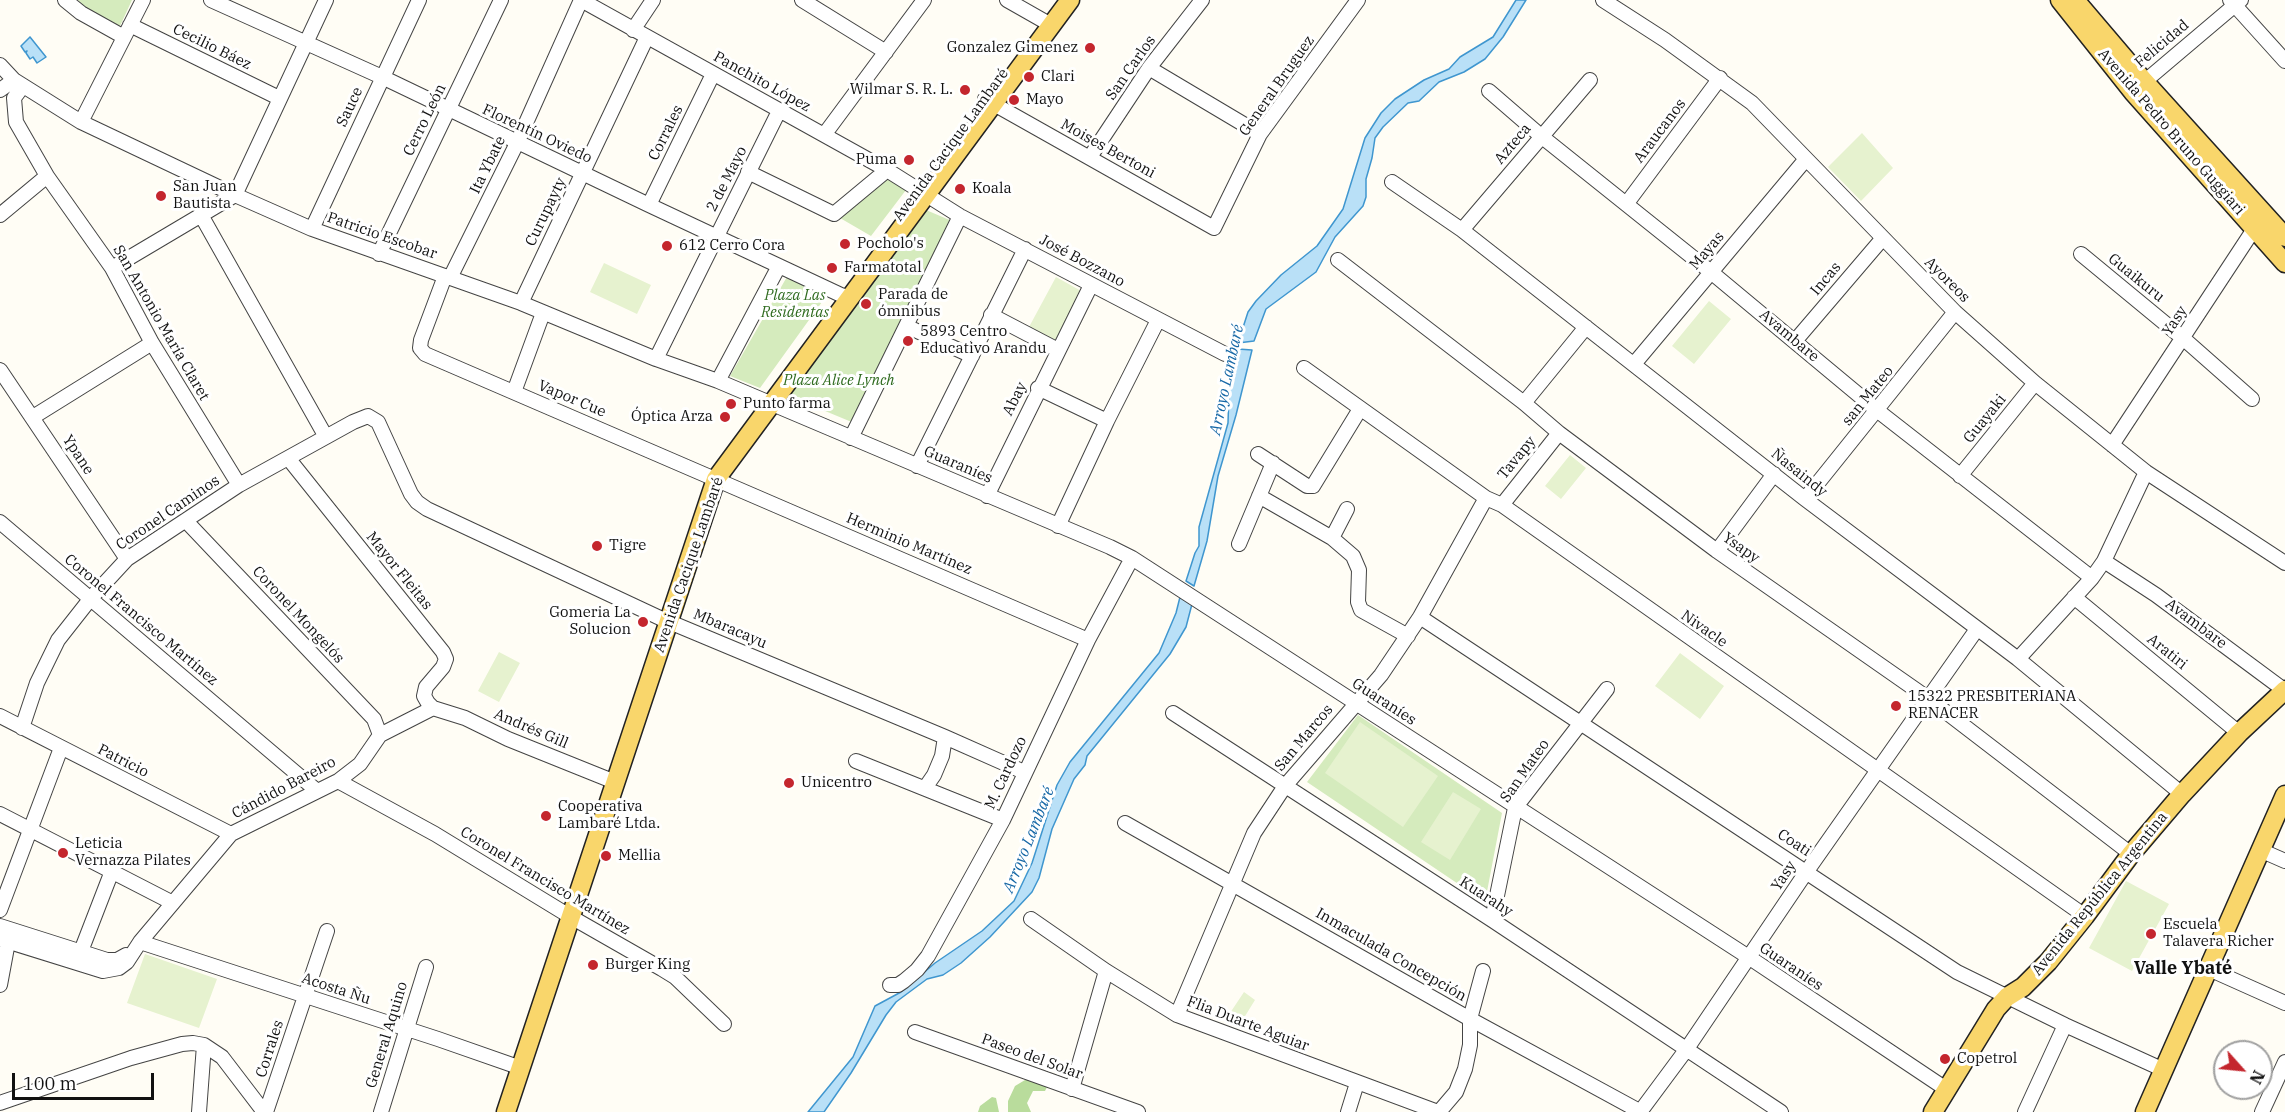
<!DOCTYPE html>
<meta charset="utf-8">
<style>
body{margin:0}
#map{position:relative;width:2285px;height:1112px;overflow:hidden;background:#fffdf5;font-family:"IBM Plex Serif",serif}
canvas{display:block}
.north{position:absolute;left:2213px;top:1040px;width:60px;height:60px;box-sizing:border-box;background:#fff;border:2px solid #a0a0a0;border-radius:50%;rotate:117deg;font-size:16px;font-weight:700;line-height:24px;text-align:center;color:#111}
.north::after{content:'';display:block;margin:auto;width:21px;height:27px;background:#c4262e;clip-path:polygon(50% 0,100% 100%,50% 72%,0 100%)}
.scale{position:absolute;left:12px;top:1073px;width:142px;height:27px;box-sizing:border-box;border:3px solid #111;border-top:0;padding-left:8px;font-size:18px;line-height:21px;white-space:nowrap;color:#111;-webkit-text-stroke:4px #fff;paint-order:stroke}
</style>
<div id="map">
<canvas width="2285" height="1112"></canvas>
<div class="north">N</div>
<div class="scale">100 m</div>
</div>
<script>
const context = document.querySelector('canvas').getContext('2d');
context.lineJoin = 'round';
function paint(path, color) { context.fillStyle = color; context.fill(path, 'evenodd'); }
const toPath = rows => new Path2D(rows.map(r => 'M' + r).join(''));
function strokePath(path, color, width, dash) { context.strokeStyle = color; context.lineWidth = width; context.lineCap = dash ? 'butt' : 'round'; context.setLineDash(dash || []); context.stroke(path); }
function write(font, color, halo, rows, align = 'center') {
  context.font = font + ' "IBM Plex Serif",serif'; context.lineWidth = 6; context.setLineDash([]); context.textBaseline = 'middle'; context.strokeStyle = halo; context.fillStyle = color; for (const [text, x, y, turn = 0] of rows) {
    context.save(); context.translate(x, y); context.rotate((+turn || 0) * Math.PI / 180); context.textAlign = isNaN(turn) ? turn : align; if (halo) context.strokeText(text, 0, 0); context.fillText(text, 0, 0); context.restore();
  }
}
paint(toPath([
 [78,0,132,0,120,26,87,9],
 [887,177,906,190,871,236,840,218],
 [926,210,952,221,854,423,789,396],
 [788,275,827,295,760,388,730,376],
 [1358,715,1502,813,1485,902,1307,782]
]), '#d5ebbd');
paint(toPath([
 [1030,1077,1044,1083,1047,1087,1045,1091,1033,1091,1027,1103,1031,1112,1008,1112,1008,1101,1015,1086],
 [992,1097,996,1098,999,1112,978,1112,980,1106]
]), '#b9dc9c');
paint(toPath([
 [1862,133,1893,168,1861,201,1828,167],
 [604,263,651,285,637,314,590,292],
 [1056,277,1083,292,1056,341,1029,327],
 [1709,301,1731,319,1694,364,1672,346],
 [1570,455,1586,468,1561,499,1545,486],
 [499,652,520,663,499,702,478,691],
 [1680,653,1724,686,1700,719,1655,686],
 [1360,722,1438,776,1403,827,1325,773],
 [1453,792,1481,809,1450,860,1421,842],
 [2126,881,2169,904,2132,971,2089,948],
 [145,954,217,979,199,1028,127,1003],
 [1244,992,1255,1000,1242,1021,1230,1013]
]), '#e6f2cf');
const water = toPath([
 [1516,0,1526,0,1503,37,1485,59,1464,72,1439,82,1419,101,1408,103,1383,127,1375,138,1372,158,1366,179,1366,197,1363,206,1335,237,1316,272,1266,309,1254,341,1238,343,1248,312,1256,301,1281,275,1317,246,1343,209,1365,138,1381,113,1395,99,1424,80,1449,69,1460,57,1493,37,1516,0],
 [30,37,46,57,37,63,33,57,30,59,26,53,27,51,25,52,21,46,30,37],
 [1238,349,1252,350,1236,415,1218,476,1207,541,1194,586,1186,581,1195,553,1199,546,1199,527,1228,423,1229,393,1238,349],
 [1180,597,1192,604,1186,627,1170,654,1087,756,1085,765,1074,779,1052,829,1039,878,1032,892,990,937,961,963,943,975,927,979,896,1002,886,1015,851,1073,824,1112,808,1112,853,1057,875,1006,901,992,935,963,982,931,1014,901,1032,863,1057,785,1070,762,1159,653,1176,613,1180,597]
]);
paint(water, '#b9e0f7');
strokePath(water, '#3f96cf', 1.5);
const minor = toPath([
 [65,0,81,13,124,37],
 [211,0,382,77,649,205,841,295,850,297],
 [581,0,887,170,960,216,1225,354],
 [802,0,886,52],
 [1007,0,1051,25],
 [1603,0,1665,40,1752,103,1955,312,2035,383,2146,472,2285,563],
 [2230,0,2285,61],
 [130,25,279,98],
 [633,30,653,0],
 [0,65,14,80,81,122,235,195,312,229,521,303,656,359,718,381,1110,547,1132,558,1750,958,1946,1089],
 [1149,68,1260,134],
 [23,86,14,98,16,122,47,176,112,268,152,343,239,485],
 [2137,88,2241,0],
 [0,90,14,80],
 [1489,91,1541,136,1711,272,1878,411,2092,578],
 [985,99,1214,228,1260,134,1358,0],
 [81,122,143,0],
 [824,135,924,0],
 [1090,157,1149,68,1202,0],
 [748,172,834,214,887,170],
 [1392,182,1462,230,1805,499,2018,659,2182,794],
 [1627,203,1720,78],
 [649,205,713,74],
 [0,215,47,176],
 [201,215,326,437],
 [312,229,419,0],
 [1462,230,1590,80],
 [379,254,501,0],
 [2081,254,2184,339,2252,399],
 [1338,260,1524,403,1559,433,1717,551,1929,699,2131,854],
 [112,268,235,195,326,0],
 [445,276,421,340,420,348,425,354,1088,640],
 [450,278,517,143,581,0],
 [521,303,647,37],
 [991,315,1058,350],
 [906,326,972,356],
 [1795,341,1883,238],
 [656,359,779,111],
 [1634,364,1806,159],
 [1304,368,1486,498,1502,505,2085,916],
 [0,370,127,559],
 [718,381,779,266],
 [1038,388,1107,421],
 [514,392,543,313],
 [1524,403,1586,327],
 [33,417,152,343],
 [851,438,960,216],
 [2112,445,2258,223],
 [1258,454,1307,486,1313,486,1360,409],
 [288,458,443,652,446,659,443,667,426,687,424,696,428,703,433,708,465,718,508,739,615,782],
 [917,466,1025,249],
 [1960,476,2035,383],
 [987,496,1091,285],
 [1259,496,1332,538,1353,556,1359,570,1358,602,1361,610,1408,636],
 [1805,499,1955,312],
 [1502,505,1559,433],
 [186,521,374,719,380,735],
 [0,522,316,790],
 [1058,526,1107,421,1158,320],
 [1332,538,1347,509],
 [1239,544,1273,463],
 [1717,551,1774,474],
 [2104,561,2156,595,2284,690],
 [2074,597,2239,733],
 [1420,617,1957,972,2065,1025,2164,1070],
 [2018,659,2092,578,2104,561,2146,472],
 [1173,713,1492,920,1781,1112],
 [0,716,231,834],
 [22,728,37,683,58,640,91,598,127,559,239,485,353,422,368,416,378,422,411,494,417,502,427,509,660,618,945,737,1024,772],
 [856,761,1003,820],
 [338,781,435,834,571,917,662,969,675,977,724,1024],
 [925,788,934,775,942,756,945,737],
 [0,814,173,903],
 [1125,823,1470,1019,1641,1112],
 [2260,850,2285,861],
 [0,910,61,748],
 [1031,919,1106,971,1177,1015,1438,1112],
 [1492,920,1515,808,1607,689],
 [0,926,107,960,117,960,126,955],
 [0,939,103,971,119,968,127,962,140,942,231,834,338,781,360,764,380,735,433,708],
 [140,942,438,1039,521,1068],
 [78,959,112,871],
 [2209,969,2285,1003],
 [0,985,8,942],
 [890,985,898,985,904,981,917,970,928,956,1003,820,1088,640,1132,558],
 [1177,1015,1254,833,1285,786,1381,675,1420,617,1486,498],
 [915,1032,1138,1112],
 [1072,1089,1106,971],
 [0,1103,131,1058,182,1044,193,1043,204,1045,222,1057,264,1112],
 [199,1112,204,1045],
 [266,1112,327,931],
 [381,1112,426,967],
 [1348,1112,1357,1083],
 [1439,1112,1456,1092,1465,1069,1470,1045,1470,1019,1483,971],
 [1640,1112,1686,1050,1807,871,1977,629],
 [2025,1112,2065,1025],
 [2262,1112,2285,1062]
]);
const major = toPath([
 [2060,0,2133,92,2285,263],
 [2075,0,2144,81,2285,237],
 [506,1112,716,479,1070,0],
 [1933,1112,1996,1009,2007,997,2023,987,2048,962,2085,916,2131,854,2182,794,2239,733,2285,690],
 [2145,1112,2285,795]
]);
strokePath(minor, '#444', 16);
strokePath(major, '#222', 21);
strokePath(minor, '#fff', 14);
strokePath(major, '#f9d66b', 18);
for (const [x, y, r, color] of [
 [1090,48,6,"#c4262e"],
 [1029,77,6,"#c4262e"],
 [965,90,6,"#c4262e"],
 [1014,100,6,"#c4262e"],
 [909,160,6,"#c4262e"],
 [960,189,6,"#c4262e"],
 [161,196,6,"#c4262e"],
 [845,244,6,"#c4262e"],
 [667,246,6,"#c4262e"],
 [832,268,6,"#c4262e"],
 [866,304,6,"#c4262e"],
 [908,341,6,"#c4262e"],
 [731,404,6,"#c4262e"],
 [725,417,6,"#c4262e"],
 [597,546,6,"#c4262e"],
 [643,622,6,"#c4262e"],
 [1896,706,6,"#c4262e"],
 [789,783,6,"#c4262e"],
 [546,816,6,"#c4262e"],
 [63,853,6,"#c4262e"],
 [606,856,6,"#c4262e"],
 [2151,934,6,"#c4262e"],
 [593,965,6,"#c4262e"],
 [1945,1059,6,"#c4262e"]
]) { const dot = new Path2D(); dot.arc(x, y, r, 0, 2 * Math.PI); context.fillStyle = color; context.fill(dot); strokePath(dot, '#fff', 2); }
write('15px', '#111', '#fff', [
 ["Felicidad",2162,44,-40],
 ["Cecilio Báez",212,47,26],
 ["San Carlos",1131,68,-55],
 ["Panchito López",762,82,29],
 ["General Bruguez",1277,86,-55],
 ["Sauce",350,107,-65],
 ["Cerro León",425,120,-64],
 ["Araucanos",1660,131,-53],
 ["Avenida Pedro Bruno Guggiari",2171,132,49],
 ["Corrales",666,133,-64],
 ["Florentín Oviedo",537,134,25],
 ["Azteca",1513,144,-50],
 ["Avenida Cacique Lambaré",951,145,-54],
 ["Moises Bertoni",1108,149,29],
 ["Ita Ybate",488,165,-64],
 ["2 de Mayo",727,179,-63],
 ["Curupayty",546,212,-64],
 ["Patricio Escobar",382,236,19],
 ["Mayas",1707,251,-50],
 ["José Bozzano",1082,261,28],
 ["Guaikuru",2136,278,39],
 ["Incas",1826,279,-50],
 ["Ayoreos",1947,280,45],
 ["Yasy",2175,321,-57],
 ["San Antonio María Claret",161,323,60],
 ["Avambare",1789,336,40],
 ["san Mateo",1868,396,-51],
 ["Vapor Cue",572,399,23],
 ["Abay",1015,399,-64],
 ["Guayaki",1985,419,-51],
 ["Ypane",78,455,57],
 ["Tavapy",1517,458,-51],
 ["Guaraníes",958,465,23],
 ["Ñasaindy",1799,473,39],
 ["Coronel Caminos",168,513,-34],
 ["Herminio Martínez",909,544,23],
 ["Ysapy",1741,548,35],
 ["Avenida Cacique Lambaré",689,565,-71],
 ["Mayor Fleitas",399,571,51],
 ["Coronel Mongelós",298,615,47],
 ["Coronel Francisco Martínez",141,620,40],
 ["Avambare",2196,624,37],
 ["Mbaracayu",730,629,23],
 ["Nivacle",1704,629,35],
 ["Aratiri",2167,652,39],
 ["Guaraníes",1384,702,33],
 ["Andrés Gill",531,729,23],
 ["San Marcos",1304,738,-50],
 ["Patricio",123,761,27],
 ["San Mateo",1525,771,-55],
 ["M. Cardozo",1006,773,-65],
 ["Cándido Bareiro",284,788,-28],
 ["Coati",1794,843,33],
 ["Yasy",1784,876,-57],
 ["Coronel Francisco Martínez",545,881,31],
 ["Avenida República Argentina",2100,894,-51],
 ["Kuarahy",1486,897,33],
 ["Inmaculada Concepción",1391,955,30],
 ["Guaraníes",1791,967,34],
 ["Acosta Ñu",336,989,18],
 ["Flia Duarte Aguiar",1248,1024,21],
 ["General Aquino",387,1035,-73],
 ["Corrales",270,1049,-72],
 ["Paseo del Solar",1032,1057,20]
]);
write('15px', '#111', '#fff', [
 ["Gonzalez Gimenez",1078,48,"right"],
 ["Clari",1041,77],
 ["Wilmar S. R. L.",953,90,"right"],
 ["Mayo",1026,100],
 ["Puma",897,160,"right"],
 ["San Juan",173,187],
 ["Bautista",173,204],
 ["Koala",972,189],
 ["Pocholo's",857,244],
 ["612 Cerro Cora",679,246],
 ["Farmatotal",844,268],
 ["Parada de",878,295],
 ["ómnibus",878,312],
 ["5893 Centro",920,332],
 ["Educativo Arandu",920,349],
 ["Punto farma",743,404],
 ["Óptica Arza",713,417,"right"],
 ["Tigre",609,546],
 ["Gomeria La",631,613,"right"],
 ["Solucion",631,630,"right"],
 ["15322 PRESBITERIANA",1908,697],
 ["RENACER",1908,714],
 ["Unicentro",801,783],
 ["Cooperativa",558,807],
 ["Lambaré Ltda.",558,824],
 ["Leticia",75,844],
 ["Vernazza Pilates",75,861],
 ["Mellia",618,856],
 ["Escuela",2163,925],
 ["Talavera Richer",2163,942],
 ["Burger King",605,965],
 ["Copetrol",1957,1059]
], 'left');
write('italic 15px', '#2f6b1f', '#fff', [
 ["Plaza Las",795,296],
 ["Residentas",795,313],
 ["Plaza Alice Lynch",839,381]
]);
write('italic 16px', '#1768a6', '#fff', [
 ["Arroyo Lambaré",1227,380,-78],
 ["Arroyo Lambaré",1029,840,-68]
]);
write('bold 18px', '#111', '#fff', [
 ["Valle Ybaté",2183,969]
]);
</script>
